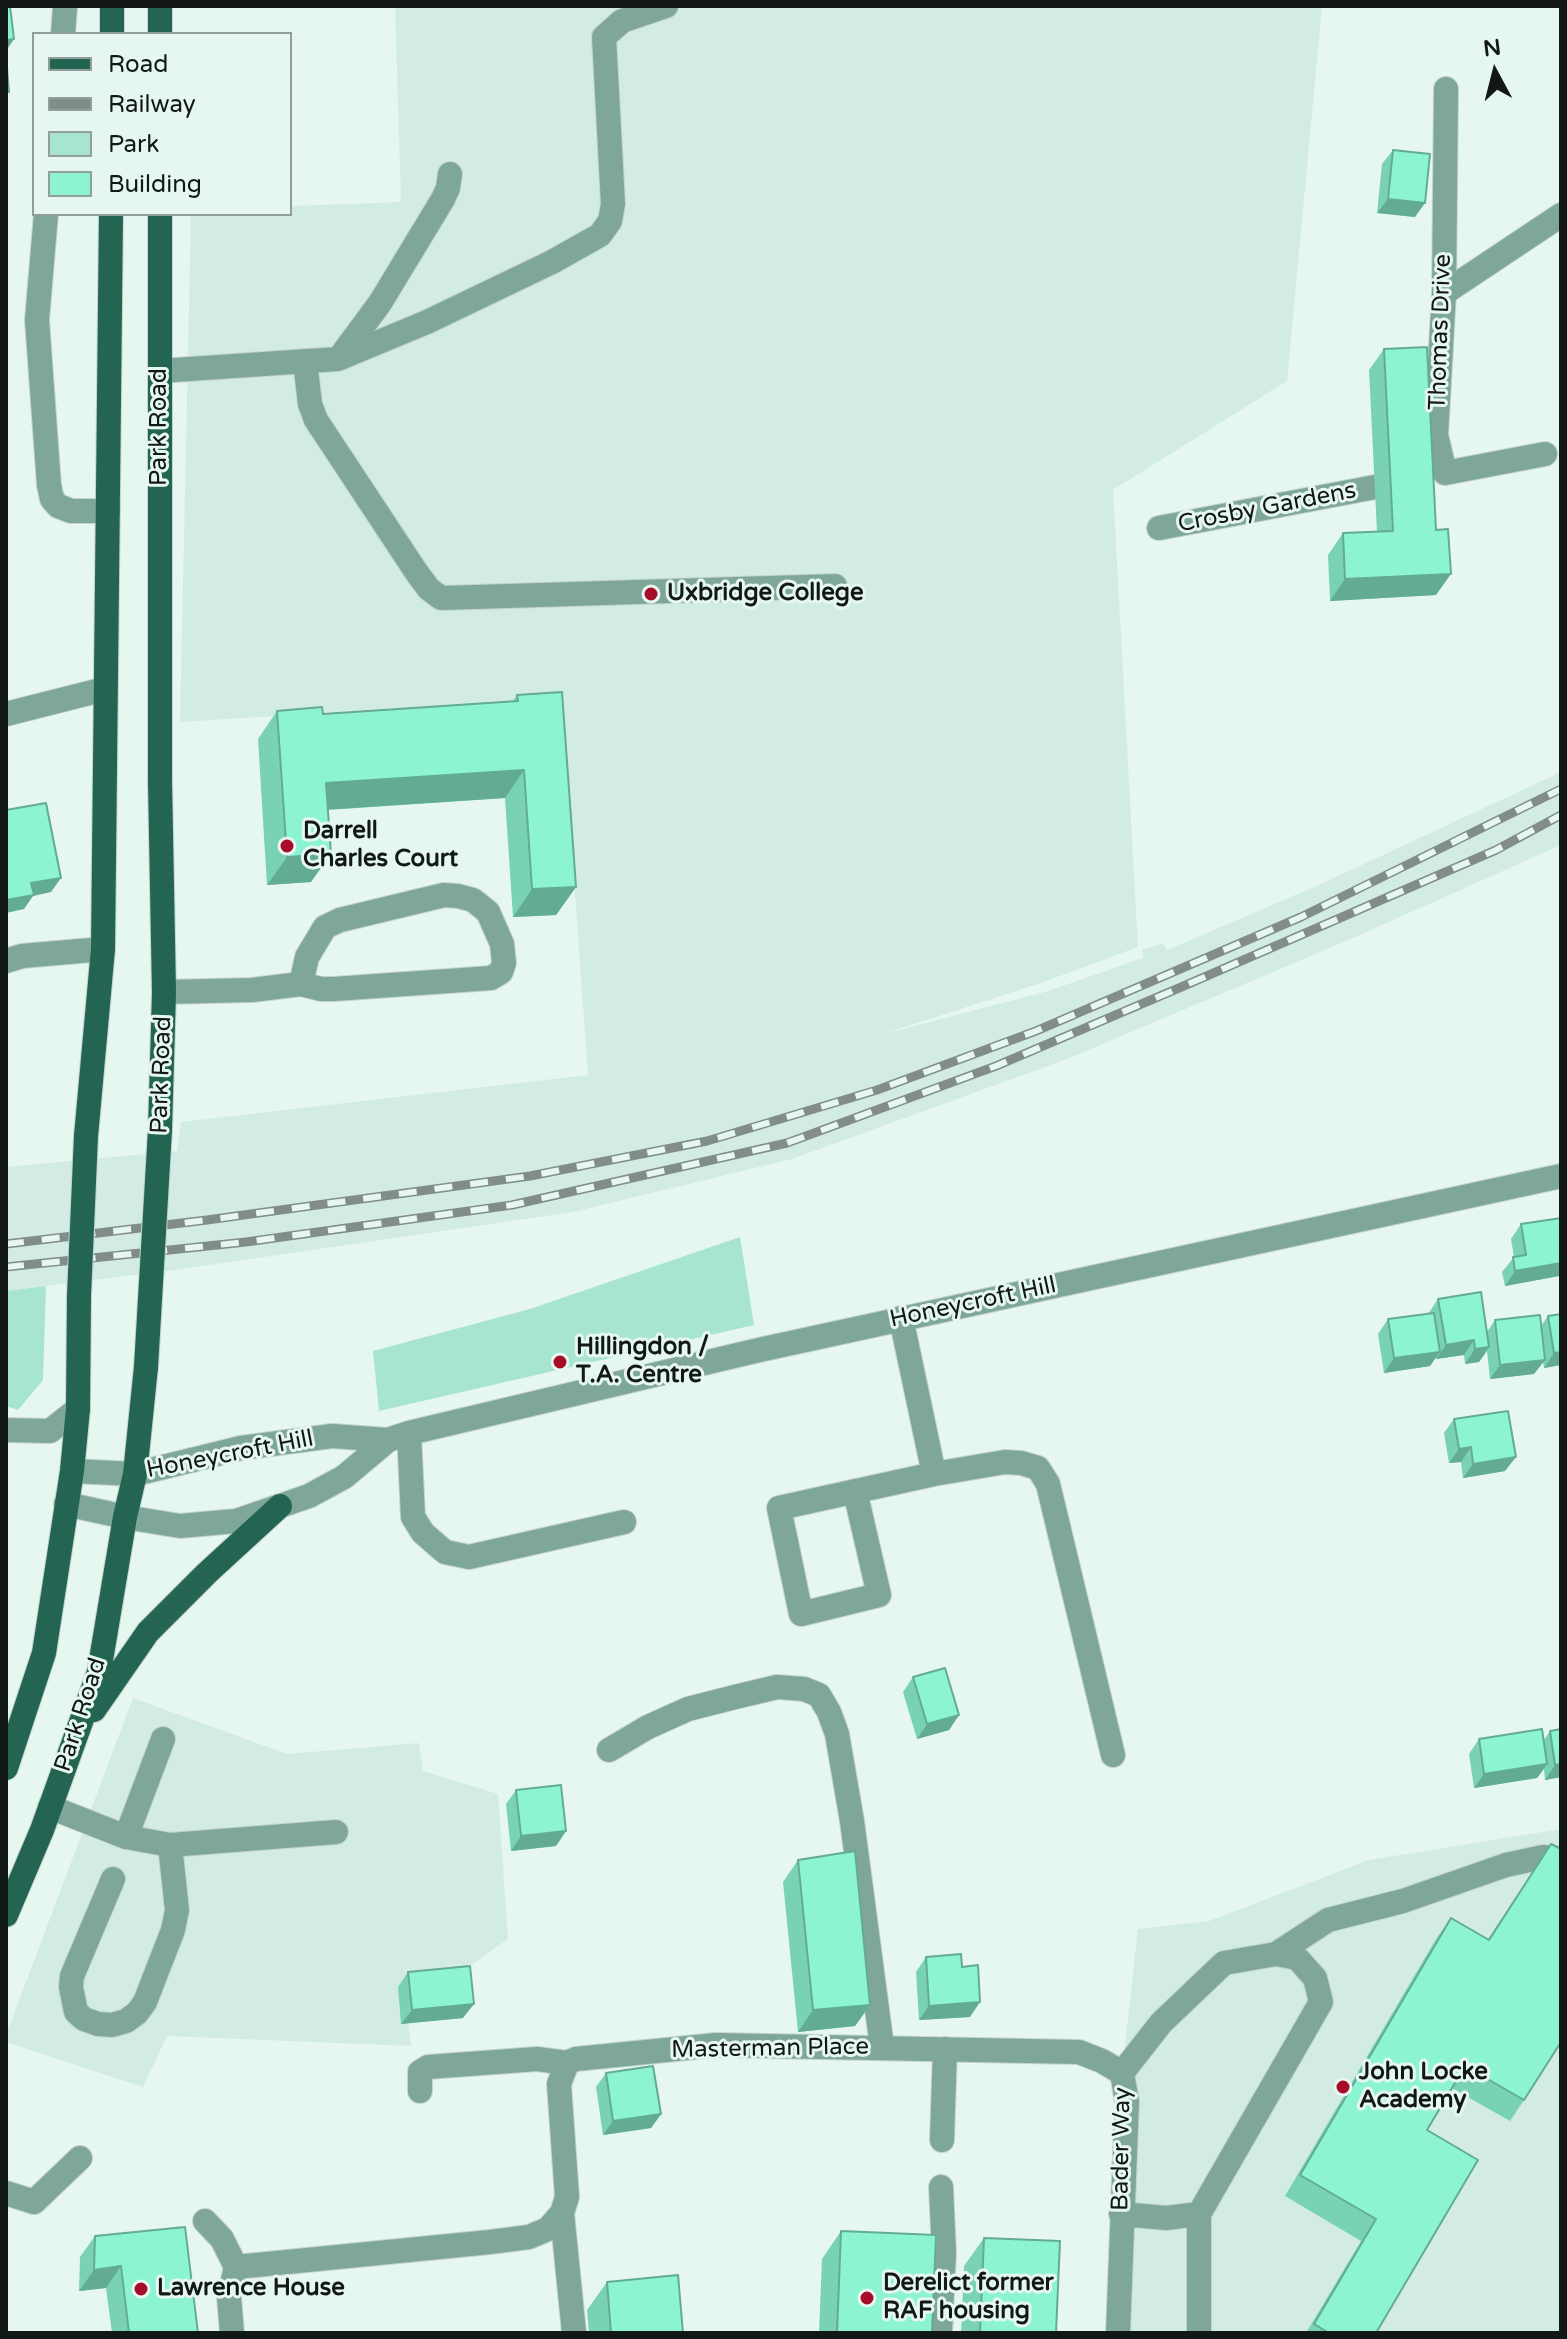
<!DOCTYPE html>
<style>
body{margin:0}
#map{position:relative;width:1567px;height:2339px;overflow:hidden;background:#e6f7f0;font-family:"Varela Round",sans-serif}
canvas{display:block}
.frame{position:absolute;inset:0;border:8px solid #121816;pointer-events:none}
.legend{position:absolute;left:32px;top:32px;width:260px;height:184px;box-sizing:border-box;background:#e6f7f0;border:2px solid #919e99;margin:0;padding:10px 14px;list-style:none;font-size:24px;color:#121816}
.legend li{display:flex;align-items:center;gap:16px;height:40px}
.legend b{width:40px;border:2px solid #919e99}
.north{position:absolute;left:1455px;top:32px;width:80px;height:80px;-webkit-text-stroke:6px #e6f7f0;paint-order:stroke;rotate:353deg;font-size:22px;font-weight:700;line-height:32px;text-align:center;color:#121816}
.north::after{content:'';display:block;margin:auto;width:28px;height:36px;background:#121816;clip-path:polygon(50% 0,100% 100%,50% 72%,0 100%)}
</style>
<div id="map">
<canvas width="1567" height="2339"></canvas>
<div class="frame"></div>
<ul class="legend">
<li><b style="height:10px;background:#236552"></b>Road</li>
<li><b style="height:10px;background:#828d89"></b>Railway</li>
<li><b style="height:22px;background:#a7e5cf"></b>Park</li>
<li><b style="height:22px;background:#8df4d3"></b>Building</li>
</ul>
<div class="north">N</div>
</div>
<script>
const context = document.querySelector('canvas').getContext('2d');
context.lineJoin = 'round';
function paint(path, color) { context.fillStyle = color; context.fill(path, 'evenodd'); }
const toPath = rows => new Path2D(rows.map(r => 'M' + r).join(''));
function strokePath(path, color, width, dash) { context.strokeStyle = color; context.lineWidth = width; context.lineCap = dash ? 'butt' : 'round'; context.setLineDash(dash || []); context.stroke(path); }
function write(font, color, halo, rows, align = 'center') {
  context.font = font + ' "Varela Round",sans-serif'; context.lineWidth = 6; context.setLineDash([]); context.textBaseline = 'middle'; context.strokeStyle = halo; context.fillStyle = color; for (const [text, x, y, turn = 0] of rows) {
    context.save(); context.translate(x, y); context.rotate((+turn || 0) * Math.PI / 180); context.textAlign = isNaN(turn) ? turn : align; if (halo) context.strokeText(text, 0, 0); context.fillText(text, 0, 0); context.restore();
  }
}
paint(toPath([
 [395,6,1322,6,1287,381,1113,490,1138,947,1041,983,883,1034,1045,992,1143,958,1142,950,1163,943,1167,950,1323,883,1561,772,1561,845,1344,942,1067,1059,792,1159,573,1212,182,1269,6,1291,6,1167,177,1151,181,1122,588,1075,561,698,180,722,191,214,290,214,290,206,401,202],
 [133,1698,287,1754,419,1743,423,1771,498,1794,508,1939,448,1982,404,1987,411,2046,167,2036,143,2087,6,2042,6,2035],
 [1561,1829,1561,2333,1118,2333,1122,2073,1138,1929,1209,1921,1369,1860]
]), '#d3ece3');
paint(toPath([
 [740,1237,754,1325,379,1411,373,1351,530,1309],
 [46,1286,43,1380,18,1410,6,1406,6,1291]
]), '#a7e5cf');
const minor = toPath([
 [63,34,65,7],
 [1446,89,1444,293,1436,435,1445,473,1545,454],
 [46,214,37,320,49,485,52,499,58,506,71,511,108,511],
 [1444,293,1561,215],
 [340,357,380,303,443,199,448,188,450,174],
 [305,361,310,404,316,420,417,573,429,589,441,598,835,586],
 [160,371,338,359,427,322,552,262,600,235,610,221,613,204,604,37,622,21,666,6],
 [1159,528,1375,487],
 [6,714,105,689],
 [6,961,22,956,103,949],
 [164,992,252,990,301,984,307,957,325,927,340,920,444,895,458,896,473,900,488,912,502,944,504,963,501,972,491,978,334,989,321,989,301,984],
 [901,1318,934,1474,1005,1462,1021,1463,1038,1468,1048,1484,1113,1755],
 [6,1430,50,1431,78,1409],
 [409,1433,413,1517,423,1533,445,1552,469,1557,624,1522],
 [72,1471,135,1474,241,1448,332,1436,388,1440],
 [855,1491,879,1595,801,1614,779,1508,934,1474],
 [66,1504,125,1517,180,1526,236,1521,309,1496,344,1477,388,1440,409,1433,759,1350,1561,1176],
 [609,1750,648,1727,688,1709,735,1697,777,1687,804,1689,819,1695,829,1712,837,1734,852,1821,882,2047],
 [50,1807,126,1837,170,1845,336,1832],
 [126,1837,163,1739],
 [113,1879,72,1976,71,1987,76,2012,84,2019,98,2024,112,2025,126,2021,137,2013,145,2002,173,1930,177,1910,170,1845],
 [1276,1954,1328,1920,1403,1901,1506,1865,1543,1857,1561,1859],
 [420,2091,420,2072,428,2067,537,2059,567,2063],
 [942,2140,945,2049],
 [6,2193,34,2202,80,2158],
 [562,2213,574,2333],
 [1121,2214,1166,2218,1199,2214],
 [205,2221,222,2239,236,2267,229,2297,232,2333],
 [236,2267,490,2242,529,2237,548,2229,562,2213,567,2197,559,2084,567,2063,576,2059,716,2045,1079,2052,1102,2061,1122,2073],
 [940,2333,944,2253,941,2187],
 [1118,2333,1127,2102,1122,2073,1161,2023,1224,1963,1276,1954,1297,1958,1315,1978,1321,2002,1199,2214,1199,2333]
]);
const major = toPath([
 [160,6,160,34],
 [112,34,112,6],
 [160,214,160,781,164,992,160,1130],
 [86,1136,103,949,111,214],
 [94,1710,148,1632,207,1573,280,1506],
 [6,1768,44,1653,72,1471,78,1409,79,1296],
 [6,1915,42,1830,99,1672,125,1517,135,1474,146,1367]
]);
strokePath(minor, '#c4d3cd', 26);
strokePath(major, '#c4d3cd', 26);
strokePath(minor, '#7fa799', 24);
strokePath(major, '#236552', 24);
const rail = toPath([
 [6,1244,207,1220,530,1176,707,1141,877,1090,1036,1031,1301,917,1561,789],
 [6,1267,246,1242,512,1205,787,1143,996,1066,1186,985,1496,850,1561,815]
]);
strokePath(rail, '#828d89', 9);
strokePath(rail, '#e6f7f0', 6, [18]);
const majorBridge = toPath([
 [79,1296,86,1136],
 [146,1367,160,1130]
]);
strokePath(majorBridge, '#c4d3cd', 26, []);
strokePath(majorBridge, '#236552', 24);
paint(toPath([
 [1393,150,1415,217,1377,213,1382,164],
 [1384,349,1436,595,1330,601,1328,555,1343,533,1377,532,1369,370],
 [517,695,576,887,556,915,513,917,505,798,328,810,311,882,267,885,258,739,277,711,323,714,513,701],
 [1561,1218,1561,1273,1559,1276,1505,1286,1502,1272,1514,1257,1511,1239,1521,1224],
 [1438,1299,1487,1332,1495,1320,1541,1326,1548,1316,1561,1314,1561,1365,1544,1368,1543,1362,1534,1374,1490,1379,1487,1351,1479,1362,1465,1364,1464,1355,1436,1359,1435,1358,1430,1366,1384,1373,1378,1334,1388,1319,1428,1314],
 [1454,1419,1505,1471,1463,1478,1461,1462,1449,1463,1444,1433],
 [913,1677,959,1715,949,1730,917,1739,903,1692],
 [1561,1729,1561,1777,1545,1780,1544,1769,1537,1778,1474,1788,1469,1754,1479,1739,1544,1740,1550,1731],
 [516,1790,566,1831,556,1846,511,1851,506,1804],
 [1551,1844,1524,2100,1510,2121,1452,2088,1427,2130,1376,2333,1306,2333,1361,2241,1285,2196,1436,1939,1451,1918,1488,1939],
 [798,1860,870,2005,855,2026,798,2032,783,1882],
 [926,1957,962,1967,970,2017,919,2020,916,1972],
 [408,1972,463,2018,401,2024,398,1987],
 [606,2073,661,2114,651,2128,603,2135,596,2087],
 [841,2231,932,2333,819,2333,822,2259],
 [95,2236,198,2333,112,2333,106,2288,79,2291,80,2257],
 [984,2238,1056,2333,961,2333,964,2266],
 [607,2282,683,2333,589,2333,587,2310]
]), '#79d2b5');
paint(toPath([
 [14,39,6,51,6,40],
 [1388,199,1425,203,1415,217,1377,213],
 [1451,574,1436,595,1330,601,1345,579],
 [524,770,505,798,306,811,326,783],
 [331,854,311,882,267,885,287,857],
 [61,878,51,892,33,896,24,909,6,913,6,900,31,883],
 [576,887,556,915,513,917,532,889],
 [1561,1263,1561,1273,1559,1276,1505,1286,1515,1271],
 [1474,1340,1464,1355,1436,1359,1446,1345],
 [1489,1347,1479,1362,1465,1364,1475,1349],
 [1440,1352,1430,1366,1384,1373,1394,1358],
 [1561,1352,1561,1365,1544,1368,1554,1353],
 [1545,1360,1534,1374,1490,1379,1500,1365],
 [1471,1447,1461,1462,1449,1463,1459,1449],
 [1516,1457,1505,1471,1463,1478,1473,1464],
 [959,1715,949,1730,917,1739,927,1724],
 [1547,1764,1537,1778,1474,1788,1484,1774],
 [1561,1764,1561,1777,1545,1780,1555,1765],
 [566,1831,556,1846,511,1851,521,1836],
 [980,2002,970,2017,919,2020,929,2006],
 [474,2004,463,2018,401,2024,412,2010],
 [870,2005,855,2026,798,2032,813,2010],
 [661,2114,651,2128,603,2135,613,2121],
 [121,2266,106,2288,79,2291,94,2270]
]), '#63ab94');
const building = toPath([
 [6,6,10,6,14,39,6,40,6,6],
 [6,56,9,92,6,92,6,56],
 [1393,150,1430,154,1425,203,1388,199,1393,150],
 [1427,347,1436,530,1448,529,1451,574,1345,579,1343,533,1393,531,1384,349,1427,347],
 [562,692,576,887,532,889,524,770,326,783,331,854,287,857,277,711,322,707,323,714,518,701,517,695,562,692],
 [46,803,61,878,31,883,34,895,6,900,6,810,46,803],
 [1561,1218,1561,1263,1515,1271,1513,1257,1526,1255,1521,1224,1561,1218],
 [1481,1292,1489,1347,1475,1349,1474,1340,1446,1345,1438,1299,1481,1292],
 [1434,1313,1440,1352,1394,1358,1388,1319,1434,1313],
 [1561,1314,1561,1352,1554,1353,1548,1316,1561,1314],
 [1540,1315,1545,1360,1500,1365,1495,1320,1540,1315],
 [1508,1411,1516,1457,1473,1464,1471,1447,1459,1449,1454,1419,1508,1411],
 [945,1668,959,1715,927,1724,913,1677,945,1668],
 [1542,1729,1547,1764,1484,1774,1479,1739,1542,1729],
 [1561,1729,1561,1764,1555,1765,1550,1731,1561,1729],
 [561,1785,566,1831,521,1836,516,1790,561,1785],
 [1551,1844,1561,1849,1561,2042,1524,2100,1465,2066,1427,2130,1478,2160,1376,2333,1329,2333,1314,2324,1376,2219,1300,2175,1451,1918,1489,1940,1551,1844],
 [855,1851,870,2005,813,2010,798,1860,855,1851],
 [961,1954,962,1967,978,1965,980,2002,929,2006,926,1957,961,1954],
 [470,1966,474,2004,412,2010,408,1972,470,1966],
 [653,2066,661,2114,613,2121,606,2073,653,2066],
 [185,2227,198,2333,129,2333,121,2266,94,2270,95,2236,185,2227],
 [841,2231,936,2235,932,2333,837,2333,841,2231],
 [984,2238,1060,2241,1056,2333,980,2333,984,2238],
 [678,2275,683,2333,611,2333,607,2282,678,2275]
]);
paint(building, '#8df4d3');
strokePath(building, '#63ab94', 2);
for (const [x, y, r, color] of [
 [651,594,8,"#a70d2a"],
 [287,846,8,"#a70d2a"],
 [560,1362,8,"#a70d2a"],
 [1343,2087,8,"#a70d2a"],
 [141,2289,8,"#a70d2a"],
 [867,2298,8,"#a70d2a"]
]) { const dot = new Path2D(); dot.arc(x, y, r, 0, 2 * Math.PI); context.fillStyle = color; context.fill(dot); strokePath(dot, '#e6f7f0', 3); }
write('24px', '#121816', '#e6f7f0', [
 ["Thomas Drive",1441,332,-88],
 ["Park Road",160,427,-90],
 ["Crosby Gardens",1267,508,-11],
 ["Park Road",162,1075,-88],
 ["Honeycroft Hill",973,1303,-12],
 ["Honeycroft Hill",230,1455,-11],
 ["Park Road",81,1715,-72],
 ["Masterman Place",770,2049,-1],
 ["Bader Way",1122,2149,-89]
]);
write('bold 24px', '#121816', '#e6f7f0', [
 ["Uxbridge College",667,594],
 ["Darrell",303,832],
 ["Charles Court",303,860],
 ["Hillingdon /",576,1348],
 ["T.A. Centre",576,1376],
 ["John Locke",1359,2073],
 ["Academy",1359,2101],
 ["Derelict former",883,2284],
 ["RAF housing",883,2312],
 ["Lawrence House",157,2289]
], 'left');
</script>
